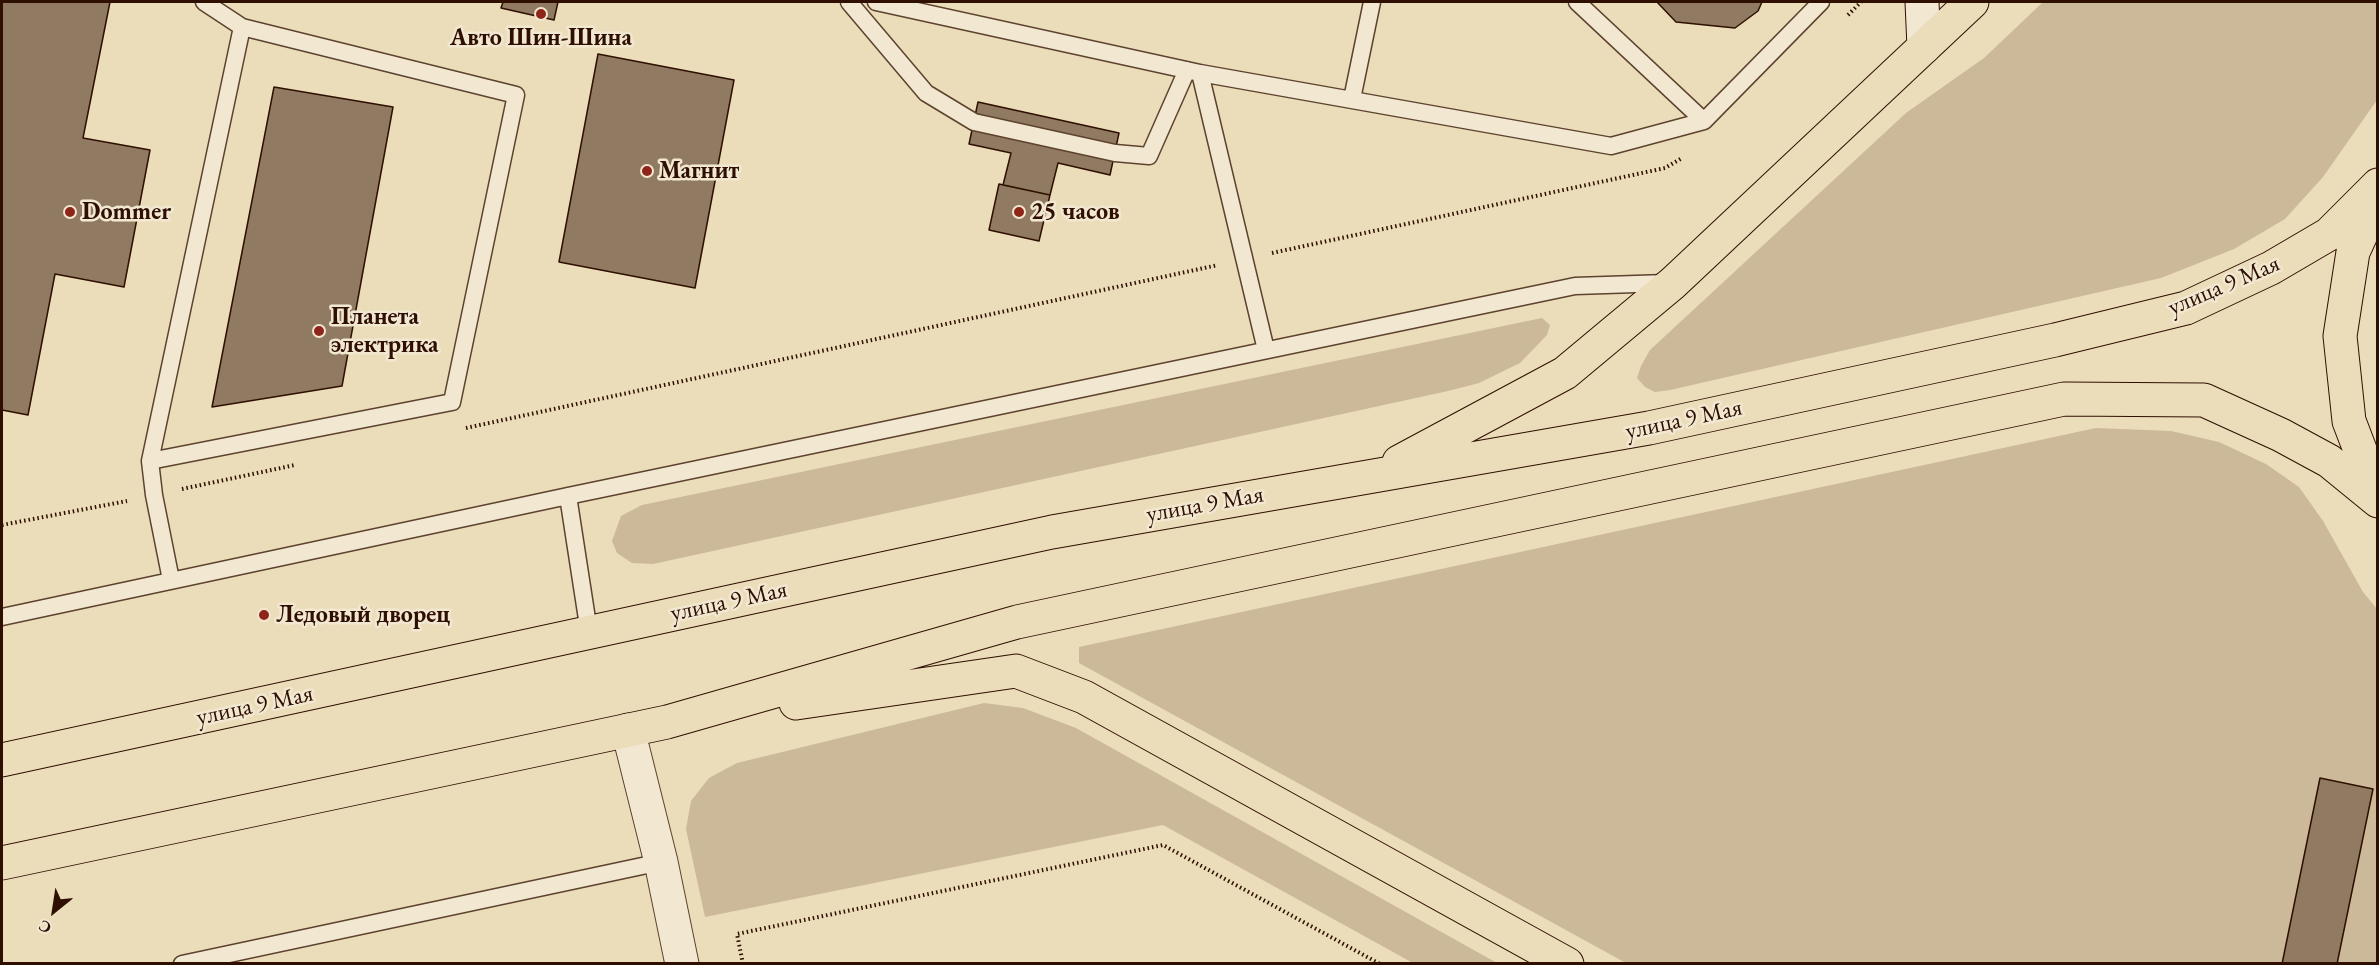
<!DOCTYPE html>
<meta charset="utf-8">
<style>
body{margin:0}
#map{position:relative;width:2379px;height:965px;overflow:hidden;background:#ebdcba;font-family:"EB Garamond",serif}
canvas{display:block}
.frame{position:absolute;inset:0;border:3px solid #2e0f00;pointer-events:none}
.north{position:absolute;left:24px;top:881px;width:60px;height:60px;-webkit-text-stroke:4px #f2e8d2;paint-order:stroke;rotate:210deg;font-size:16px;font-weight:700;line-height:24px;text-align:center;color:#2e0f00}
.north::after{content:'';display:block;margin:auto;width:21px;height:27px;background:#2e0f00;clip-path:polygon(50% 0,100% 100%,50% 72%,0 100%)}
</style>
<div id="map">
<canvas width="2379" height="965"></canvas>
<div class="frame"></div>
<div class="north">С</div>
</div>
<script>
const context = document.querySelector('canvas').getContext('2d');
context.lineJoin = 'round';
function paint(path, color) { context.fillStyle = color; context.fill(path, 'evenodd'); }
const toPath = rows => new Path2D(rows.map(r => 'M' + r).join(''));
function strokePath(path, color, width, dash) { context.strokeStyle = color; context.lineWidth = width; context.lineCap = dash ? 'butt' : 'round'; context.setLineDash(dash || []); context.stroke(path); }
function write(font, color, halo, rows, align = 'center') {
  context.font = font + ' "EB Garamond",serif'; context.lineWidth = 5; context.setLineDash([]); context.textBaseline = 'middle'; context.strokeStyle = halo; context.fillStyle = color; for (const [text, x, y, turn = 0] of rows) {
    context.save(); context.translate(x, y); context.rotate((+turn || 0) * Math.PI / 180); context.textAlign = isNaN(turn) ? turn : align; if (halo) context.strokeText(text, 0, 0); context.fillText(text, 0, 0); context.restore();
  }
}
paint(toPath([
 [2043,2,2377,2,2377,100,2323,177,2285,219,2234,249,2161,278,1670,390,1655,392,1645,387,1637,378,1641,366,1650,350,1906,113,1984,58],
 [1542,318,1550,325,1547,335,1520,363,1479,383,1448,391,653,564,632,563,617,553,612,541,621,516,642,505],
 [2096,428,2171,431,2219,442,2266,464,2299,487,2323,521,2363,592,2377,609,2377,963,1626,963,1079,663,1079,647],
 [984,703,1023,708,1076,728,1497,963,1413,963,1163,825,705,917,686,829,691,801,709,778,737,763]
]), '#cbb99a');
const building = toPath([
 [2,2,110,2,83,138,150,150,124,287,55,274,28,415,2,410,2,2],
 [503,2,558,2,554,20,501,8,503,2],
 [1657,2,1762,2,1758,11,1735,28,1676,22,1657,2],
 [598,54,734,80,695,288,559,262,598,54],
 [274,87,393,107,342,386,212,407,274,87],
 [978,102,1119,133,1110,175,1058,163,1050,195,1003,185,1011,153,969,144,978,102],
 [999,184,1050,195,1039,241,989,230,999,184],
 [2320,778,2373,789,2337,964,2282,964,2320,778]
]);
paint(building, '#907a61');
strokePath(building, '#2e0f00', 1.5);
const lane = toPath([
 [849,2,926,93,974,122,1115,153,1149,156,1187,70],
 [876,2,1200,73,1611,146,1704,121,1821,2],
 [1577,2,1704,121],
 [1200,73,1266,350],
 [1352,99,1372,2],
 [150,461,452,402,516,95,242,27],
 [568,496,589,632],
 [171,580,154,495,150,461,242,27,204,2],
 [2,617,568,496,1575,286,1667,283],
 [182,964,661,862]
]);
const street = toPath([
 [628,730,661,862,682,964]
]);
const secondary = toPath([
 [1922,2,1924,47]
]);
const primary = toPath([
 [2378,198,2353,252,2340,336,2349,421,2378,497],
 [1399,462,1565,373,1673,283,1972,2],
 [796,703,1016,671,1084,697,1567,964],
 [2,760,1052,532,1649,428,2055,340,2186,308,2271,268,2329,234,2378,185],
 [2,863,667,722,1017,622,2064,399,2204,400,2281,435,2329,461,2378,501]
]);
strokePath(lane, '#5d422e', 19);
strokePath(street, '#5d422e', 35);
strokePath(secondary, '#2e0f00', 35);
strokePath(primary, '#2e0f00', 35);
strokePath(toPath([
 [1848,15,1861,2],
 [1272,253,1665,168,1682,158],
 [466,428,1218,265],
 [182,489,295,465],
 [2,525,127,501],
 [743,964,737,934,1163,845,1380,964]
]), '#2e0f00', 4, [1.5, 3]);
strokePath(lane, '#f2e8d2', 16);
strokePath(street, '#f2e8d2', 33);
strokePath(secondary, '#f2e8d2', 33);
strokePath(primary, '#ebdcba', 33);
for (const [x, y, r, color] of [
 [541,14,6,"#8f2418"],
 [647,171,6,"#8f2418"],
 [70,212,6,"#8f2418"],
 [1019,212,6,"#8f2418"],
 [319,331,6,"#8f2418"],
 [264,615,6,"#8f2418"]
]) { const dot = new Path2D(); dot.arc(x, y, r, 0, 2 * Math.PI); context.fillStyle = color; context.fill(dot); strokePath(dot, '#f2e8d2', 2); }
write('bold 24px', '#2e0f00', '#f2e8d2', [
 ["Авто Шин-Шина",541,38,"center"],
 ["Магнит",659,171],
 ["Dommer",82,212],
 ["25 часов",1031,212],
 ["Планета",331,317],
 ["электрика",331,345],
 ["Ледовый дворец",276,615]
], 'left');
write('24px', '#2e0f00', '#f2e8d2', [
 ["улица 9 Мая",2224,286,-23],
 ["улица 9 Мая",1684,420,-12],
 ["улица 9 Мая",1205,505,-10],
 ["улица 9 Мая",729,602,-12],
 ["улица 9 Мая",255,706,-12]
]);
</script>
